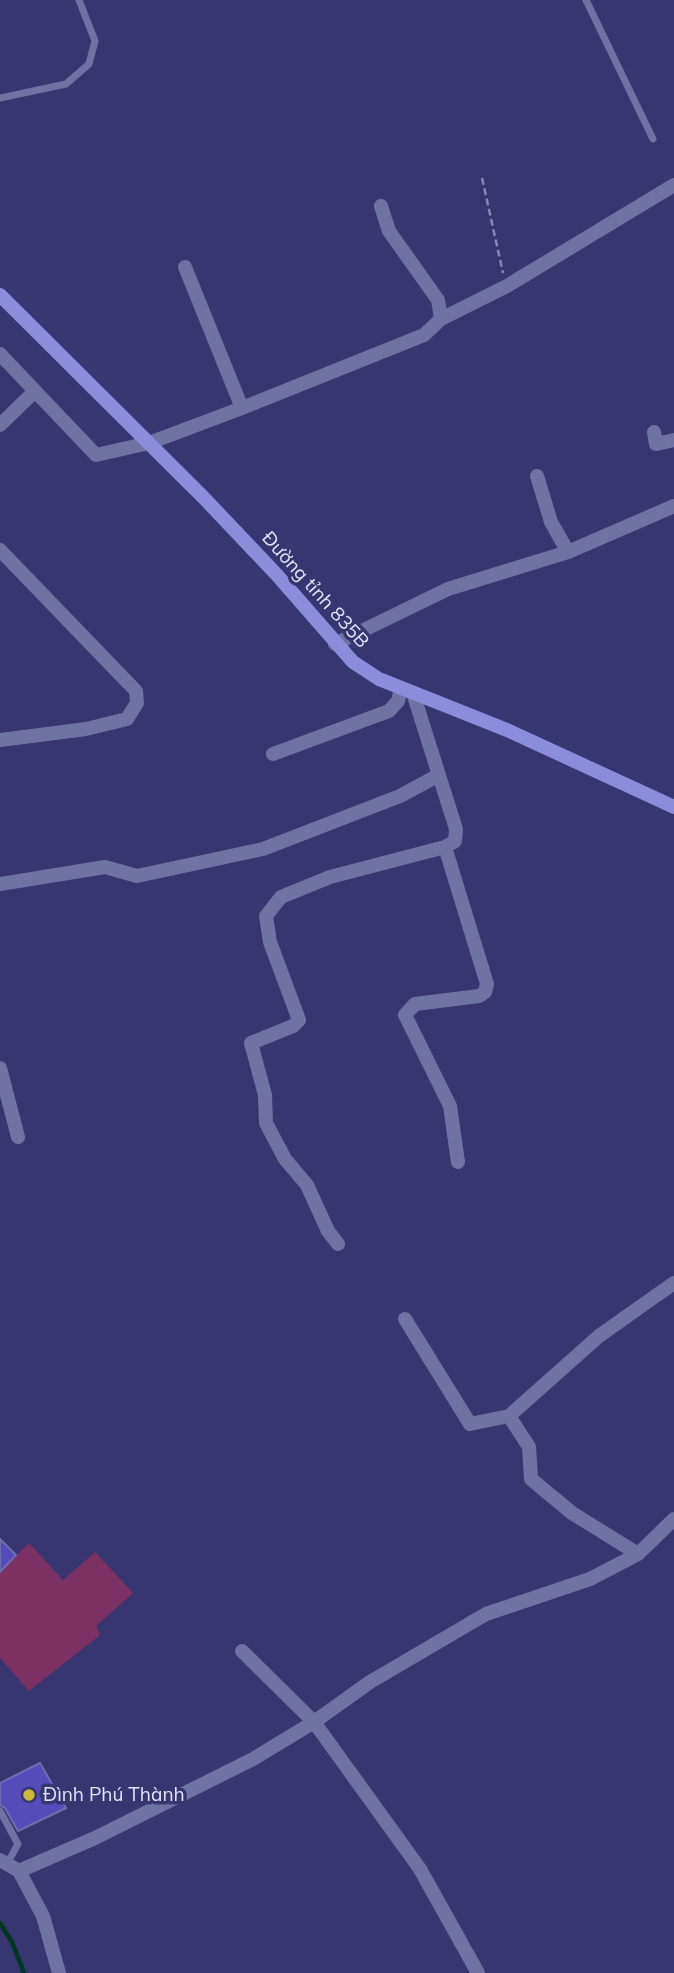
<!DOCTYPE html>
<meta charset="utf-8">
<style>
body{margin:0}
canvas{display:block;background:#383671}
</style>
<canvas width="674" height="1973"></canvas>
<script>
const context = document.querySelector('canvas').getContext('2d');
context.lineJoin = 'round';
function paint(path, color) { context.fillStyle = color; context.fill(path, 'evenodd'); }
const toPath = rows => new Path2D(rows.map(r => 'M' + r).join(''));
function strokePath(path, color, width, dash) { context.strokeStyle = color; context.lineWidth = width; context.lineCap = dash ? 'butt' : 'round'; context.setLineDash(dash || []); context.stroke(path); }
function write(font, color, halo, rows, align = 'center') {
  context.font = font + ' Mulish,sans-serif'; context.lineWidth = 7; context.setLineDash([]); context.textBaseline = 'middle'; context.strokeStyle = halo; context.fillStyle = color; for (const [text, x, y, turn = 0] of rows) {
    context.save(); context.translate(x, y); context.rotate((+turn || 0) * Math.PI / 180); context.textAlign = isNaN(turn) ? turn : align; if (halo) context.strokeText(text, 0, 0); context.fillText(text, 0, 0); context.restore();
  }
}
paint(toPath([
 [29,1543,63,1580,95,1552,133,1593,96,1626,100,1635,29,1691,0,1658,0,1572]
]), '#7b3163');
strokePath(toPath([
 [0,1923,12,1942,24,1973]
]), '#003723', 4.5);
const building = toPath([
 [0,1539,16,1555,0,1572,0,1539],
 [40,1763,66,1808,18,1831,5,1808,0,1805,0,1783,40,1763]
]);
paint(building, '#554cba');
strokePath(building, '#6d6eaf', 2);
strokePath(toPath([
 [482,178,503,273]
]), '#8787b1', 2.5, [7, 3.5]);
strokePath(toPath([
 [586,0,653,139],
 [0,98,66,84,89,64,95,41,79,0],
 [0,1811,18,1844,7,1864]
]), '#7072a3', 7);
strokePath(toPath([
 [185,267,242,408],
 [441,319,507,286,674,185],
 [0,354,96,455,149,443,242,408,424,335,441,319,438,300,389,231,381,206],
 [0,425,35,391],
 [654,432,656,444,674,440],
 [537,476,551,522,568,552],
 [0,550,136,691,137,703,127,719,86,729,0,740],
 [335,644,448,589,568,552,674,506],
 [273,754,389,711,398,701,401,688],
 [445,847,487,984,485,992,479,996,415,1004,405,1015,450,1106,458,1162],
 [0,884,105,867,137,876,263,849,400,796,439,775],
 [0,1068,18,1137],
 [338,1244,328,1231,307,1185,285,1159,266,1123,265,1095,251,1043,293,1026,299,1020,270,942,266,916,281,897,330,877,445,847,455,841,456,829,413,693],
 [405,1319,470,1424,509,1416,529,1447,531,1479,572,1513,638,1554],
 [509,1416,599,1336,674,1283],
 [0,1860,19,1871,43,1916,59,1973],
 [19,1871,95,1838,253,1759,314,1722,242,1651],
 [478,1973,420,1869,314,1722,370,1682,486,1614,590,1579,638,1554,674,1519]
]), '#7072a3', 14);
strokePath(toPath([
 [0,295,204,498,277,575,353,662,379,679,507,730,674,807]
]), '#8c8dda', 14);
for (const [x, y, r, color] of [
 [29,1795,7,"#caba3a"]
]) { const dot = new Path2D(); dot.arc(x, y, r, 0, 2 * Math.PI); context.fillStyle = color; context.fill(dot); strokePath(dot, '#383671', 2.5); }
write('19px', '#e2e4fa', '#383671', [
 ["Đường tỉnh 835B",315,590,48]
]);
write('19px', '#e2e4fa', '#383671', [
 ["Đình Phú Thành",43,1795]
], 'left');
</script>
